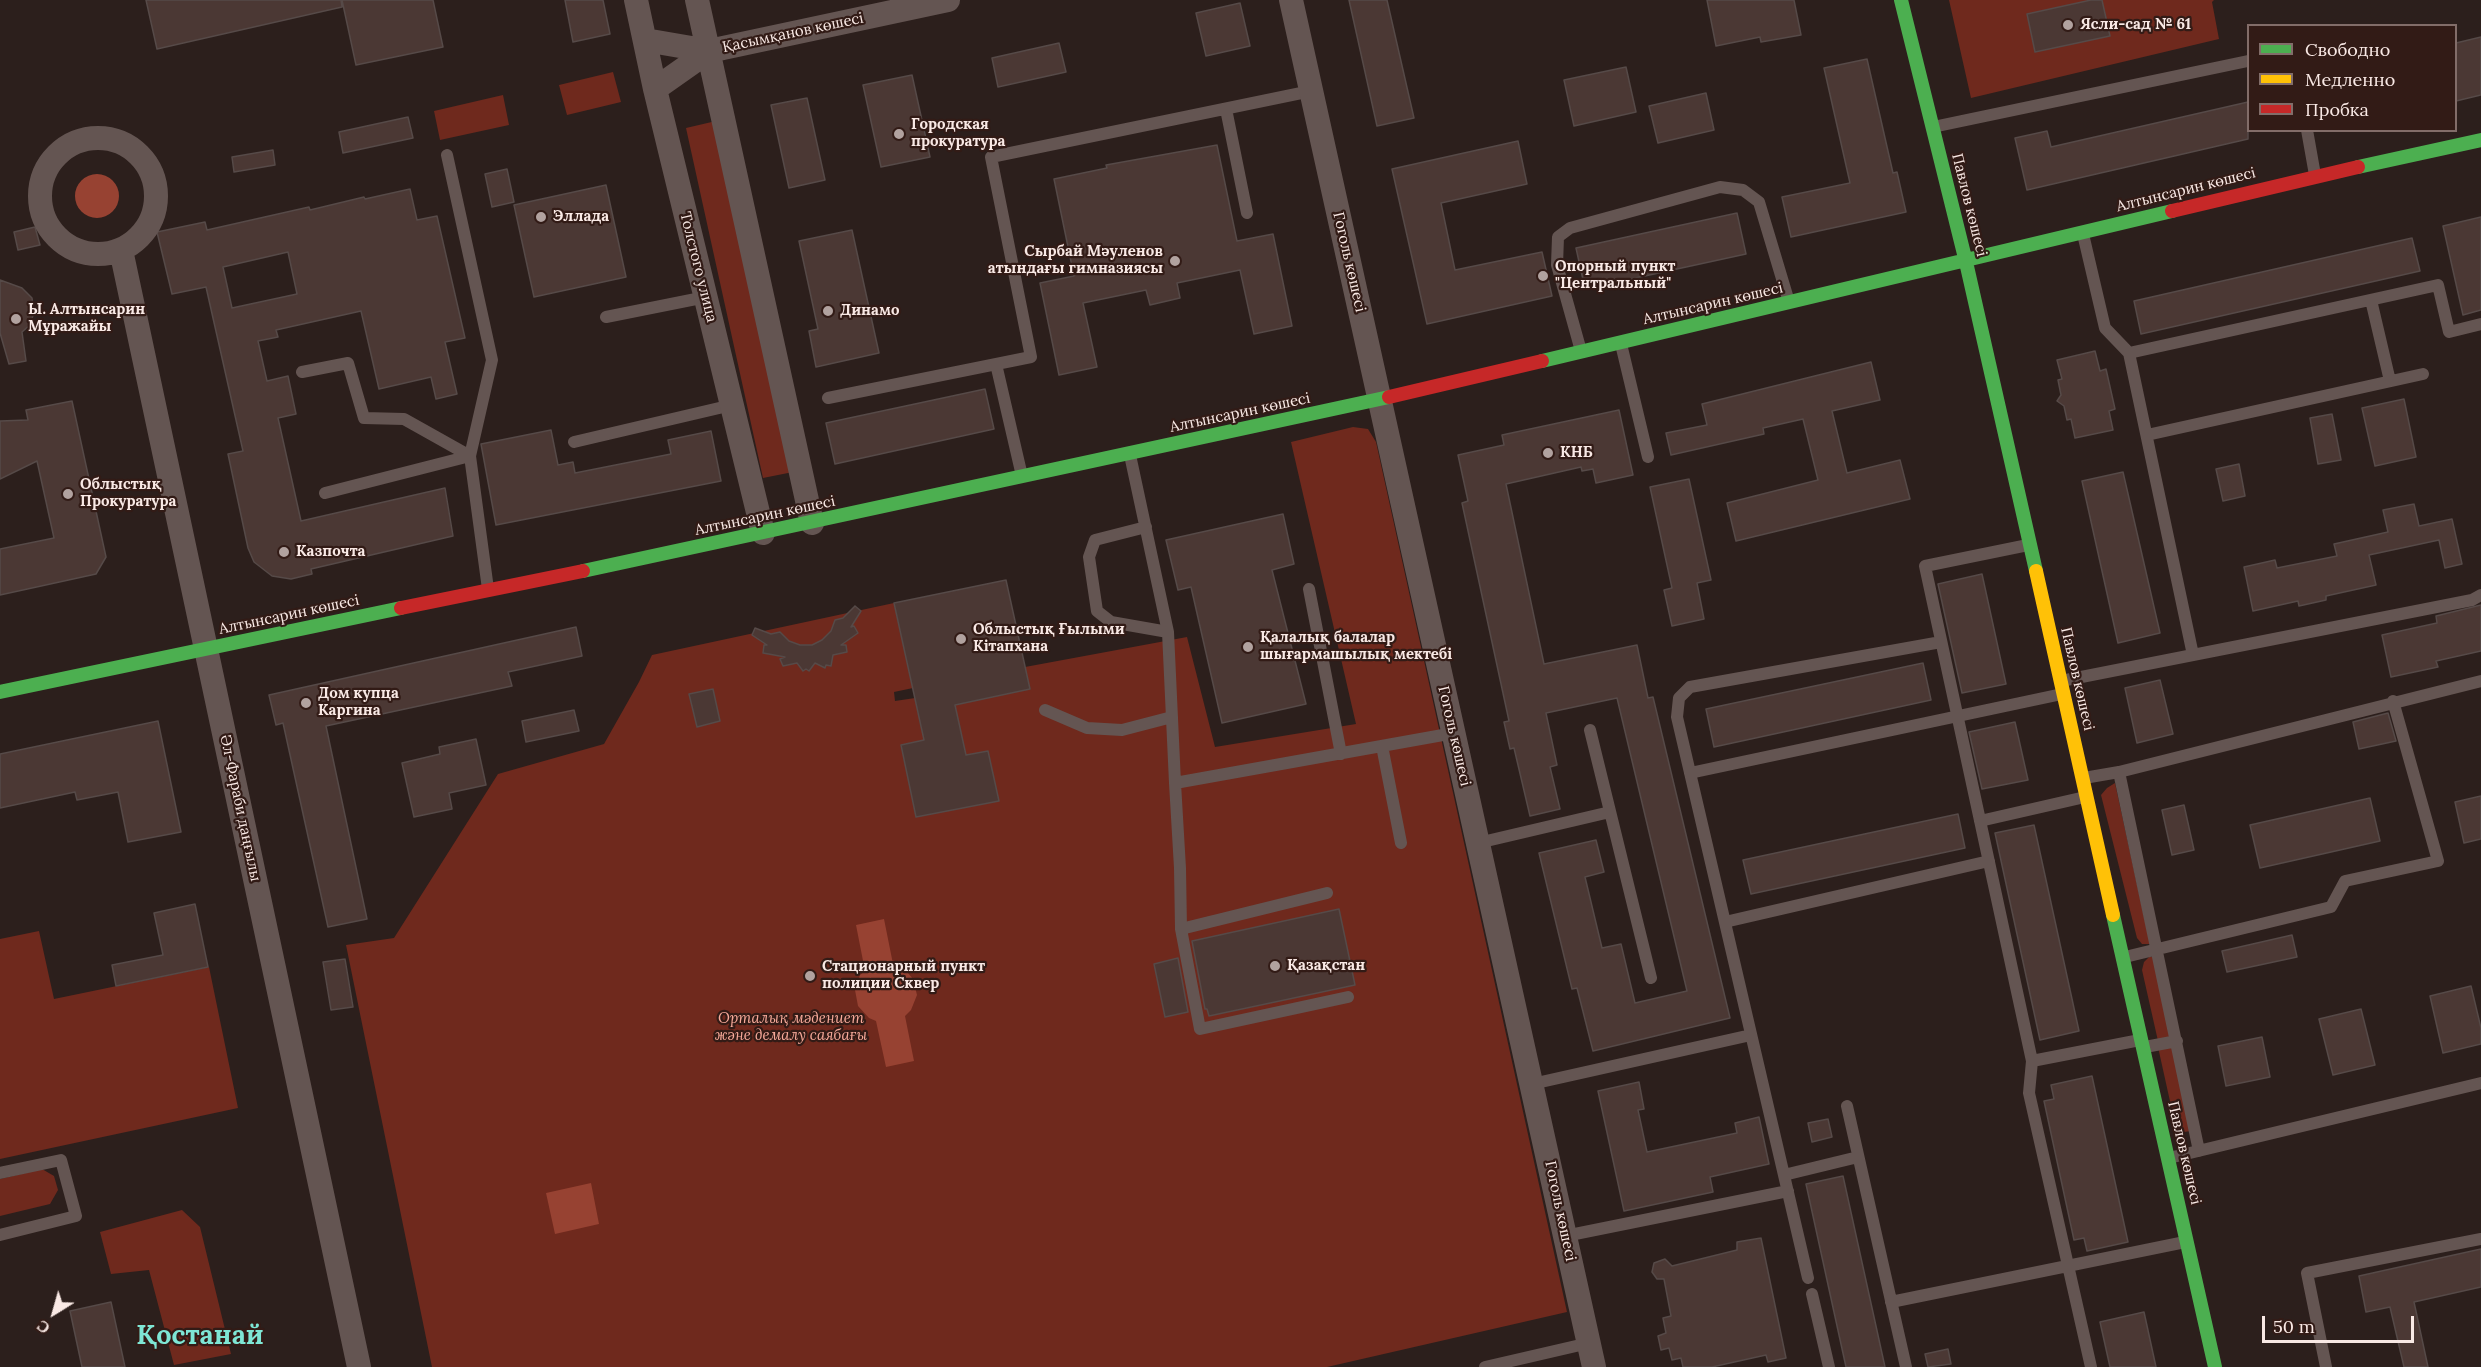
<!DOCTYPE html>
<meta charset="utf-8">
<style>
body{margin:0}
#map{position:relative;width:2481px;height:1367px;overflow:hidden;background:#2c1f1c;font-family:Lora,serif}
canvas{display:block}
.legend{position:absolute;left:2247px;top:24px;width:210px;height:108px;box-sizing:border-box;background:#321b16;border:2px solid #826d69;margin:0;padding:8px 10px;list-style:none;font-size:18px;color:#f9e9e5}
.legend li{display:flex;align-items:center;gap:12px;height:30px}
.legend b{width:30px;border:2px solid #826d69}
.north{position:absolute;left:24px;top:1283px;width:60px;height:60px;-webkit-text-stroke:4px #321b16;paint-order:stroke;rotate:217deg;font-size:16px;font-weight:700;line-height:24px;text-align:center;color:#f9e9e5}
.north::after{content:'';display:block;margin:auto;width:21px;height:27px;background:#f9e9e5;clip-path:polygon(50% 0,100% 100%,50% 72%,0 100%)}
.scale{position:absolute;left:2262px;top:1316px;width:152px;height:27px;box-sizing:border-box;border:3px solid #f9e9e5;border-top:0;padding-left:8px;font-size:18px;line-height:21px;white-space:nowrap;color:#f9e9e5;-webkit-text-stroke:4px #321b16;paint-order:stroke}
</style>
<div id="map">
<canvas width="2481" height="1367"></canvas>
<ul class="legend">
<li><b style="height:8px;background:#4caf50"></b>Свободно</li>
<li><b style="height:8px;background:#ffc107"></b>Медленно</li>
<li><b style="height:8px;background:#c62828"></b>Пробка</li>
</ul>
<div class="north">С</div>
<div class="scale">50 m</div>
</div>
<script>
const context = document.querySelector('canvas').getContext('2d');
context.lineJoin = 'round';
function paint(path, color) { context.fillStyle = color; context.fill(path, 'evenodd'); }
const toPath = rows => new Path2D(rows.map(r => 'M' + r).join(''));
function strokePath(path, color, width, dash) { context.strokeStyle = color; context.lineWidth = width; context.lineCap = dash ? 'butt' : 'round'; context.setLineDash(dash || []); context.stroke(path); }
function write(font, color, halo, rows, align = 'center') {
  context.font = font + ' Lora,serif'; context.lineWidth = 4.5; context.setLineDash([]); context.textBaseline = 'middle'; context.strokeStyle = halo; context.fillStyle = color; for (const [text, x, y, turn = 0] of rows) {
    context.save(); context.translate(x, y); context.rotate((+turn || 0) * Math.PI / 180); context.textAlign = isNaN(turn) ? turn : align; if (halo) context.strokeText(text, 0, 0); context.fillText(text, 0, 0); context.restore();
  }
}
paint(toPath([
 [1949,0,2214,0,2212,2,2219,39,1971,98],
 [613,72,621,102,567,115,559,85],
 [503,95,509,125,440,140,434,111],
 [716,121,793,472,763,478,686,128],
 [1353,427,1368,429,1376,442,1567,1312,1327,1367,432,1367,346,945,394,938,498,774,604,744,639,682,652,655,894,603,913,688,894,692,895,701,915,698,918,713,1029,689,1025,667,1187,637,1215,747,1356,724,1291,442],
 [2115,783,2150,944,2142,944,2137,938,2101,795,2107,788],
 [39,931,54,999,209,967,238,1108,0,1159,0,939],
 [2149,957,2154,957,2171,1038,2158,1041,2142,970,2144,962],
 [2174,1044,2191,1131,2177,1133,2158,1047],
 [42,1169,54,1176,58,1190,50,1204,0,1216,0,1179],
 [182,1210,200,1227,231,1354,174,1365,149,1270,111,1274,100,1232]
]), '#6f291d');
paint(toPath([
 '75 196a22 22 0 1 1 44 0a22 22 0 1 1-44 0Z',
 [884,919,893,964,903,967,913,979,917,995,911,1010,905,1016,914,1061,886,1067,876,1021,869,1018,858,1006,855,990,860,975,865,971,856,925],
 [591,1183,599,1224,555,1234,546,1193]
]), '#974232');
const building = toPath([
 [146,0,341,0,342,7,157,49,146,0],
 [342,0,433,0,443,47,356,65,342,0],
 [565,0,603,0,610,34,573,42,565,0],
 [1349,0,1387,0,1414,118,1377,126,1349,0],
 [1707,0,1794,0,1801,35,1761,42,1760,37,1716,46,1707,0],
 [2091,0,2102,0,2110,36,2035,52,2027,14,2091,0],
 [1240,3,1250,46,1206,56,1196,13,1240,3],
 [2481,37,2481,95,2456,101,2456,43,2481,37],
 [1059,43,1066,72,998,87,992,58,1059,43],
 [1867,59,1893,173,1897,172,1906,212,1791,237,1782,197,1850,183,1824,68,1867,59],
 [1626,67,1636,112,1574,126,1564,80,1626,67],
 [912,75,930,157,881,167,863,85,912,75],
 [1706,93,1714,130,1658,143,1649,106,1706,93],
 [807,98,825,180,789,188,771,105,807,98],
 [2248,102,2248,139,2027,190,2015,138,2047,131,2051,147,2248,102],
 [408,117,413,138,343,153,339,132,408,117],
 [1518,141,1527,184,1441,203,1455,270,1542,252,1552,296,1427,324,1392,169,1518,141],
 [1217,145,1237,241,1273,234,1292,326,1254,334,1240,270,1177,283,1180,298,1150,305,1146,290,1083,303,1097,367,1059,375,1040,283,1074,276,1054,179,1107,168,1106,165,1217,145],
 [273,150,275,165,234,172,232,157,273,150],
 [507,169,514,202,492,207,485,174,507,169],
 [606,185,626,277,534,297,514,205,606,185],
 [410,189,417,220,437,216,465,338,445,342,457,394,436,399,431,377,379,389,361,311,276,330,278,337,258,341,267,381,288,376,296,414,278,418,301,521,445,488,453,536,311,569,312,574,291,579,272,576,254,562,248,548,228,454,243,451,206,287,172,294,157,232,205,222,207,230,309,207,310,210,364,197,365,199,410,189],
 [288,252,297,294,232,308,223,267,288,252],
 [1737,213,1746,254,1585,289,1576,248,1737,213],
 [2481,217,2481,310,2463,315,2443,226,2481,217],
 [35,227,40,245,18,250,14,232,35,227],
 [852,230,879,353,816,367,809,331,818,329,799,241,852,230],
 [2412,238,2420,271,2141,334,2134,301,2412,238],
 [0,280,22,288,32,298,34,312,30,325,22,332,26,361,9,364,0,333,0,280],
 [2095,351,2100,371,2106,369,2115,409,2109,411,2113,430,2075,438,2071,419,2067,420,2064,406,2057,401,2061,395,2058,380,2062,379,2057,360,2095,351],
 [1871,362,1880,400,1832,411,1847,473,1900,460,1910,499,1736,541,1727,503,1818,480,1803,419,1763,428,1764,434,1671,455,1666,433,1707,425,1702,404,1871,362],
 [985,389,994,429,835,464,826,423,985,389],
 [2404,399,2416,457,2375,466,2362,408,2404,399],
 [72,401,106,557,96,574,0,595,0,549,54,538,37,461,0,479,0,421,28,420,26,410,72,401],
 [1619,410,1633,475,1596,483,1593,469,1582,471,1581,467,1506,484,1544,664,1637,645,1648,698,1653,697,1730,1018,1593,1051,1577,988,1572,989,1539,853,1596,840,1604,872,1585,877,1602,948,1621,944,1635,1003,1687,991,1617,698,1546,713,1557,765,1550,767,1560,809,1530,816,1514,748,1510,749,1504,722,1509,721,1462,503,1468,501,1458,455,1504,445,1502,435,1619,410],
 [2332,414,2341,460,2318,464,2310,418,2332,414],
 [551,430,558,465,573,462,575,473,671,454,668,440,711,431,721,481,496,525,481,444,551,430],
 [2239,464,2245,496,2223,501,2216,469,2239,464],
 [2123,472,2160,633,2118,643,2082,481,2123,472],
 [1689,479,1711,580,1697,583,1704,619,1672,626,1664,590,1672,588,1650,487,1689,479],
 [2414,504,2419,526,2452,519,2462,564,2445,568,2439,540,2369,555,2376,585,2326,596,2326,600,2299,606,2298,601,2253,611,2244,567,2275,560,2277,568,2337,556,2334,544,2388,532,2383,510,2414,504],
 [1283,514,1294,564,1272,570,1306,704,1222,723,1191,587,1178,590,1166,540,1283,514],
 [1982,574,2006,684,1962,693,1938,584,1982,574],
 [1006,580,1030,689,955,705,966,755,988,751,999,801,916,817,901,745,924,740,894,603,1006,580],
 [2481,605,2481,651,2436,661,2438,667,2391,677,2382,635,2437,623,2436,616,2481,605],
 [855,606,861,611,851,627,854,626,858,633,841,645,846,645,847,652,833,655,831,666,826,665,825,668,815,663,809,671,806,669,803,671,797,663,783,666,780,659,785,657,763,653,764,645,767,645,752,635,755,628,771,634,780,632,789,641,800,645,812,645,822,640,831,631,835,620,843,618,855,606],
 [576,627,582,656,508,672,512,686,326,726,367,919,328,927,283,723,276,725,269,695,576,627],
 [1923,663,1931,700,1714,747,1706,709,1923,663],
 [2160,680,2173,734,2137,743,2125,688,2160,680],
 [713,689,720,721,697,727,689,694,713,689],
 [574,710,579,731,526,742,522,721,574,710],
 [2388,713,2396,741,2359,749,2353,722,2388,713],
 [158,721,181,832,128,842,118,792,77,800,75,792,0,808,0,754,158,721],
 [2015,722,2028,780,1982,789,1969,732,2015,722],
 [476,739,486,785,449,793,452,809,414,817,402,763,440,754,439,747,476,739],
 [2481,796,2481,839,2464,843,2455,802,2481,796],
 [2370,798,2380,841,2260,868,2250,825,2370,798],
 [2184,805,2194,850,2172,855,2162,810,2184,805],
 [1958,814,1965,848,1751,894,1743,860,1958,814],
 [2034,825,2079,1031,2040,1040,1995,833,2034,825],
 [195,904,208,967,116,986,112,965,163,955,154,913,195,904],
 [1339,909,1355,985,1209,1016,1207,1009,1205,1009,1192,941,1339,909],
 [2292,935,2297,957,2227,972,2222,951,2292,935],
 [1178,958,1188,1012,1165,1017,1154,964,1178,958],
 [345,959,353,1007,331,1010,323,962,345,959],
 [2471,986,2481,1028,2481,1044,2443,1053,2430,996,2471,986],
 [2361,1009,2375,1065,2333,1075,2319,1019,2361,1009],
 [2262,1037,2270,1077,2226,1086,2218,1046,2262,1037],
 [2092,1076,2128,1242,2087,1251,2084,1238,2074,1240,2044,1101,2054,1099,2051,1085,2092,1076],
 [1639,1082,1644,1109,1638,1110,1647,1152,1737,1133,1735,1123,1759,1117,1769,1164,1710,1177,1713,1192,1624,1211,1598,1091,1639,1082],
 [1828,1119,1832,1137,1812,1142,1808,1123,1828,1119],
 [1843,1176,1885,1367,1846,1367,1806,1184,1843,1176],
 [1761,1238,1786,1358,1768,1362,1766,1355,1712,1367,1683,1367,1681,1358,1672,1360,1669,1348,1661,1350,1658,1336,1666,1333,1663,1318,1671,1316,1664,1279,1657,1279,1652,1272,1654,1263,1665,1259,1672,1266,1737,1250,1737,1242,1761,1238],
 [2481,1249,2481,1287,2414,1302,2428,1367,2404,1367,2390,1307,2366,1312,2359,1276,2481,1249],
 [111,1302,125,1367,82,1367,70,1311,111,1302],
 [2144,1312,2156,1367,2110,1367,2100,1322,2144,1312],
 [1948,1349,1951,1364,1928,1367,1925,1354,1948,1349]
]);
paint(building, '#4b3834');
strokePath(building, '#564a48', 1.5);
strokePath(toPath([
 [1226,109,1247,213],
 [1933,127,2248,61],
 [2307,130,2315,175],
 [447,155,492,360,470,456,488,589],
 [2083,234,2105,328,2129,353,2193,655],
 [2371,300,2390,381],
 [606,317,706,297],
 [1621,344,1648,457],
 [1581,351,1557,265,1558,237,1570,228,1720,187,1743,190,1759,202,1789,302],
 [2129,353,2438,285,2449,332,2481,324],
 [996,364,1022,476],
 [302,372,348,363,364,418,404,419,470,456],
 [828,398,1031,357,991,157,1311,91],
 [2147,435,2423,374],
 [574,442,732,405],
 [1130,455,1168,632,1175,783],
 [325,493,470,456],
 [1146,527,1095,540,1089,557,1097,611,1111,622,1168,632],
 [2028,545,1925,566,2032,1061,2029,1093,2091,1367],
 [1309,589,1341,754],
 [2061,681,2472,600,2481,595],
 [1045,710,1087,728,1122,730,1172,717],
 [1590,730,1651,978],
 [1382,746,1401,843],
 [2119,772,2199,1151],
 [1690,773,2062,694],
 [2084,778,2119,772,2481,681],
 [1980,821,2085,797],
 [1478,843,1610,812],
 [1725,922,1989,861],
 [1181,929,1327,893],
 [2125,957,2331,907,2345,881,2438,861,2393,701],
 [1348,997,1200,1029,1181,929,1180,868,1175,783,1454,733],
 [2145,1047,2177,1041],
 [2032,1061,2140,1040],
 [1532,1084,1751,1035],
 [1847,1106,1906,1367],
 [2169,1158,2481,1083],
 [0,1173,61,1160,76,1216,0,1235],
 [1784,1175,1858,1157],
 [1565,1236,1788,1191],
 [1808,1278,1677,717,1679,698,1690,687,1941,642],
 [1812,1294,1829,1367],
 [1891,1302,2185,1242],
 [1485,1367,1589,1343],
 [2326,1367,2307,1273,2481,1239]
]), '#645552', 12);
strokePath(toPath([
 [636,0,655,89,763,533],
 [697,0,812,523],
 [1291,0,1594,1367],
 [645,40,709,51,948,0],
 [655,89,709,51],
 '40 196a58 58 0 1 1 116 0a58 58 0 1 1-116 0Z',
 [121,250,359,1367]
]), '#645552', 24);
strokePath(toPath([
 [1901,0,1966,262,2036,571],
 [2358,167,2481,140],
 [1542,361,2172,211],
 [583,571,1389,397],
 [0,692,401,608],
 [2113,915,2215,1367]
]), '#4caf50', 14);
strokePath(toPath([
 [2036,571,2113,915]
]), '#ffc107', 14);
strokePath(toPath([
 [2172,211,2358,167],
 [1389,397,1542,361],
 [401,608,583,571]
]), '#c62828', 14);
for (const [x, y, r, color] of [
 [2068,25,6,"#b1a29f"],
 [899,134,6,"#b1a29f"],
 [541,217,6,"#b1a29f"],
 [1175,261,6,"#b1a29f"],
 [1543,276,6,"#b1a29f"],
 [828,311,6,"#b1a29f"],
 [16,319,6,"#b1a29f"],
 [1548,453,6,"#b1a29f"],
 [68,494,6,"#b1a29f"],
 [284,552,6,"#b1a29f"],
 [961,639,6,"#b1a29f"],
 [1248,647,6,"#b1a29f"],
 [306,703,6,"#b1a29f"],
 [1275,966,6,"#b1a29f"],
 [810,976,6,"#b1a29f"]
]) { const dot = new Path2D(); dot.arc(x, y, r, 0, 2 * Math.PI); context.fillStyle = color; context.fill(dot); strokePath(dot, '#321b16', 2); }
write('bold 15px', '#f9e9e5', '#321b16', [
 ["Ясли-сад № 61",2080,25],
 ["Городская",911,125],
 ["прокуратура",911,142],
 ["Эллада",553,217],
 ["Сырбай Мәуленов",1163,252,"right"],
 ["атындағы гимназиясы",1163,269,"right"],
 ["Опорный пункт",1555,267],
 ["\"Центральный\"",1555,284],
 ["Ы. Алтынсарин",28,310],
 ["Мұражайы",28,327],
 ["Динамо",840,311],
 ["КНБ",1560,453],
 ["Облыстық",80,485],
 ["Прокуратура",80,502],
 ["Казпочта",296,552],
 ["Облыстық Ғылыми",973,630],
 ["Кітапхана",973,647],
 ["Қалалық балалар",1260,638],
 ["шығармашылық мектебі",1260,655],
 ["Дом купца",318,694],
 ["Каргина",318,711],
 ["Қазақстан",1287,966],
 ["Стационарный пункт",822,967],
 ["полиции Сквер",822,984]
], 'left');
write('15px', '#f9e9e5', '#321b16', [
 ["Қасымқанов көшесі",793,33,-12],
 ["Алтынсарин көшесі",2186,190,-14],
 ["Павлов көшесі",1969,205,76],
 ["Гоголь көшесі",1349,262,77],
 ["Толстого улица",698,267,76],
 ["Алтынсарин көшесі",1713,304,-13],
 ["Алтынсарин көшесі",1240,413,-12],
 ["Алтынсарин көшесі",765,516,-12],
 ["Алтынсарин көшесі",289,615,-12],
 ["Павлов көшесі",2077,679,77],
 ["Гоголь көшесі",1454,736,77],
 ["Әл-Фараби даңғылы",240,808,78],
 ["Павлов көшесі",2184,1153,77],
 ["Гоголь көшесі",1560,1211,78]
]);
write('italic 15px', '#f8aa9a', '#321b16', [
 ["Орталық мәдениет",791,1019],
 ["және демалу саябағы",791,1036]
]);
write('bold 27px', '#7ee6d5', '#321b16', [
 ["Қостанай",200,1336]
]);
</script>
